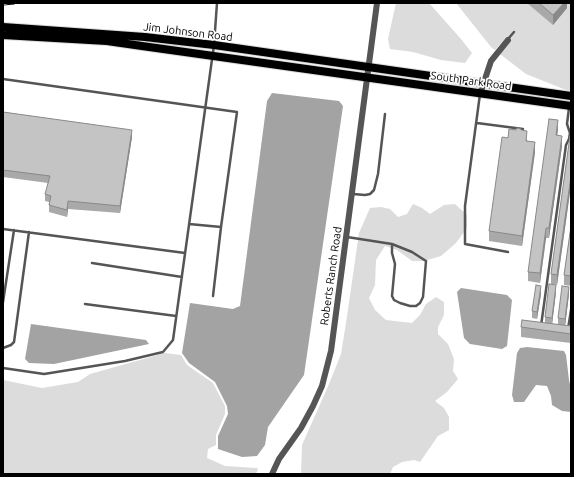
<!DOCTYPE html>
<style>
body{margin:0}
#map{position:relative;width:574px;height:477px;overflow:hidden;background:#fff;font-family:Ubuntu,sans-serif}
canvas{display:block}
.frame{position:absolute;inset:0;border:4px solid #000;pointer-events:none}
</style>
<div id="map">
<canvas width="574" height="477"></canvas>
<div class="frame"></div>
</div>
<script>
const context = document.querySelector('canvas').getContext('2d');
context.lineJoin = 'round';
function paint(path, color) { context.fillStyle = color; context.fill(path, 'evenodd'); }
const toPath = rows => new Path2D(rows.map(r => 'M' + r).join(''));
function strokePath(path, color, width, dash) { context.strokeStyle = color; context.lineWidth = width; context.lineCap = dash ? 'butt' : 'round'; context.setLineDash(dash || []); context.stroke(path); }
function write(font, color, halo, rows, align = 'center') {
  context.font = font + ' Ubuntu,sans-serif'; context.lineWidth = 3.5; context.setLineDash([]); context.textBaseline = 'middle'; context.strokeStyle = halo; context.fillStyle = color; for (const [text, x, y, turn = 0] of rows) {
    context.save(); context.translate(x, y); context.rotate((+turn || 0) * Math.PI / 180); context.textAlign = isNaN(turn) ? turn : align; if (halo) context.strokeText(text, 0, 0); context.fillText(text, 0, 0); context.restore();
  }
}
paint(toPath([
 [396,3,429,3,461,39,472,53,465,63,441,60,413,52,390,49,388,39],
 [456,3,571,3,571,92,526,74,500,54,512,39,507,36,495,50,491,47],
 [413,204,422,208,430,214,444,205,455,204,467,215,467,228,456,243,441,256,424,261,412,261,397,250,385,246,376,260,375,285,369,298,375,310,386,320,412,323,420,315,426,304,436,297,444,302,444,315,438,327,438,334,448,344,454,359,453,371,458,379,447,392,435,401,444,408,449,417,449,430,438,436,420,462,414,460,402,462,393,467,390,474,301,474,302,445,329,384,341,354,346,323,359,233,370,208,381,207,390,209,398,217,407,214],
 [165,353,181,355,187,365,213,383,225,406,225,414,216,435,216,445,208,449,207,458,225,466,257,468,258,469,256,474,3,474,3,380,42,388,78,382,90,374]
]), '#dcdcdc');
paint(toPath([
 [272,93,339,101,343,106,304,375,268,427,265,445,257,456,242,457,218,449,218,436,228,414,227,406,215,382,189,363,182,353,190,303,233,309,240,306,267,101],
 [461,288,507,295,512,300,507,346,502,349,470,344,464,338,457,292],
 [31,324,146,340,149,344,54,364,29,363,25,359],
 [527,347,564,351,566,355,569,380,571,389,571,412,562,411,552,405,551,396,547,386,536,385,524,402,514,402,512,395,517,353,520,348]
]), '#a3a3a3');
const primary = toPath([
 [3,27,145,37,214,45,571,96],
 [3,35,107,41,142,46,571,106]
]);
strokePath(primary, '#dbdbdb', 10);
strokePath(toPath([
 [508,39,514,32],
 [3,79,237,112,221,227,189,224],
 [480,94,465,206,465,244,508,252],
 [477,123,523,129],
 [353,194,365,195,370,194,374,190,378,174,385,114],
 [3,229,185,253],
 [347,237,392,244,392,253,395,264,392,296,394,300,400,303,410,306,416,306,420,303,423,297,426,261,412,252,392,244],
 [92,263,182,277],
 [213,296,221,227],
 [3,302,14,230],
 [85,304,176,316],
 [541,326,566,145,569,139,570,133,567,124,569,108],
 [568,329,571,310],
 [3,348,11,345,14,342,29,232],
 [3,368,44,374,125,361,163,352,173,340,214,45,217,3]
]), '#555', 2.5);
strokePath(toPath([
 [480,94,491,61,508,40],
 [272,474,279,459,301,428,313,406,322,386,331,351,377,3]
]), '#555', 6);
strokePath(primary, '#000', 8);
const rail = toPath([
 [3,4,14,3]
]);
strokePath(rail, '#000', 3);
strokePath(rail, '#fff', 1.5, [4.5]);
paint(toPath([
 [527,3,567,3,567,8,553,25],
 [3,112,132,137,120,213,68,209,67,217,49,212,49,202,45,201,45,194,48,183,3,177],
 [558,130,557,136,562,146,549,238,546,238,540,283,528,281,528,272],
 [521,131,535,152,522,246,489,241,489,231,508,138],
 [571,136,571,185,557,285,551,284,551,274],
 [571,226,571,286,564,285,564,275],
 [556,292,552,324,558,324,558,318,569,294,565,325,571,326,571,343,521,337,521,327,545,323,545,317],
 [541,294,537,319,532,318,532,311]
]), '#a9a9a9');
paint(toPath([
 [564,3,567,3,567,8,553,25,553,15],
 [558,120,558,130,556,145,556,135],
 [132,130,132,137,120,213,120,206],
 [562,136,562,146,549,238,549,228],
 [535,142,535,152,522,246,522,236],
 [571,176,571,185,557,285,557,275],
 [68,201,68,209,67,217,67,210],
 [546,228,546,238,540,283,540,273],
 [556,285,556,292,552,325,552,318],
 [541,286,541,294,537,319,537,312],
 [569,287,569,294,565,327,565,319]
]), '#898989');
const building = toPath([
 [539,3,564,3,553,15,539,3],
 [3,112,132,130,120,206,68,201,67,210,49,205,51,196,45,194,50,176,3,170,3,112],
 [549,119,558,120,556,135,562,136,549,228,546,228,540,273,528,272,549,119],
 [517,128,521,129,521,130,527,131,526,141,535,142,522,236,489,231,502,137,508,138,509,129,516,130,517,128],
 [570,136,571,136,571,176,557,275,551,274,570,136],
 [571,226,571,276,564,275,571,226],
 [549,284,556,285,552,318,545,317,549,284],
 [536,285,541,286,537,312,532,311,536,285],
 [562,286,569,287,565,319,558,318,562,286],
 [522,320,571,326,571,334,521,327,522,320]
]);
paint(building, '#c4c4c4');
strokePath(building, '#898989', 1);
write('11px', '#000', '#fff', [
 ["Jim Johnson Road",188,32,7],
 ["South Park Road",471,81,8],
 ["Roberts Ranch Road",331,276,-82]
]);
</script>
